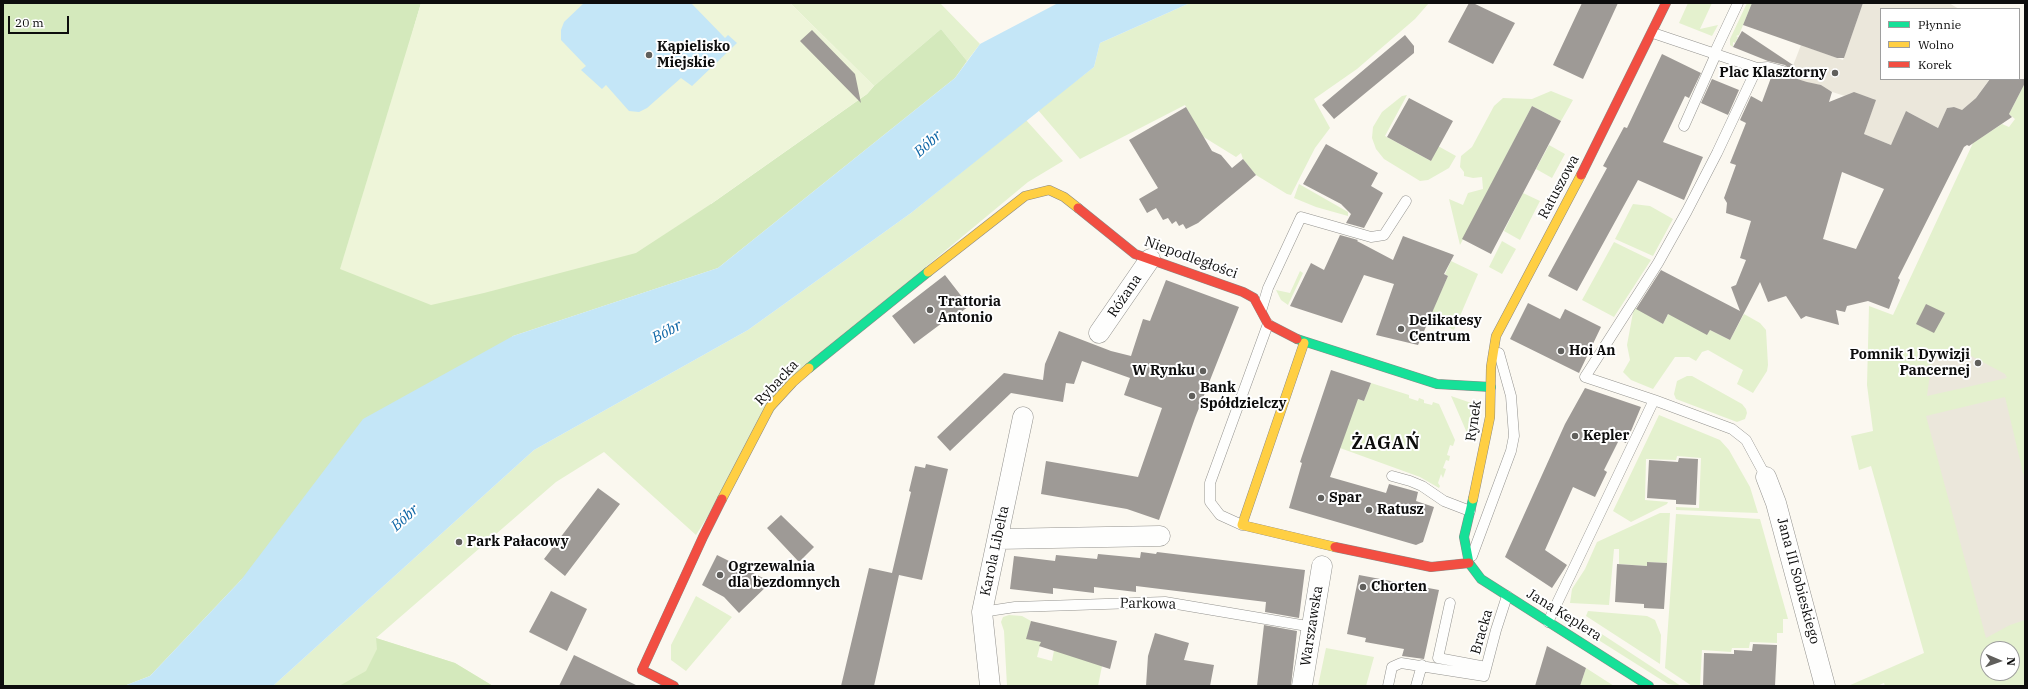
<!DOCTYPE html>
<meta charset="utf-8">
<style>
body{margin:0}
#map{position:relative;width:2028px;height:689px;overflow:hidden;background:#fbf8f0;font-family:"IBM Plex Serif",serif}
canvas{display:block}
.frame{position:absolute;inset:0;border:4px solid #0d0d0d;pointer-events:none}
.legend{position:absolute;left:1880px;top:8px;width:140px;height:72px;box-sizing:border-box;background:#fff;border:1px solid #9e9e9e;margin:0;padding:5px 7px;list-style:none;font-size:12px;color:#0d0d0d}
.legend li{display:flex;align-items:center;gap:8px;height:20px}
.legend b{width:20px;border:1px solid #9e9e9e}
.north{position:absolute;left:1980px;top:641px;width:40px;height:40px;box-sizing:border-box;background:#fff;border:1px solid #9e9e9e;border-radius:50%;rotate:92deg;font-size:11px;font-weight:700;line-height:16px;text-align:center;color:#0d0d0d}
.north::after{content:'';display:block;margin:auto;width:14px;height:18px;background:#605f5c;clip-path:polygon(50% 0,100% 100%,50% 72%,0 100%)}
.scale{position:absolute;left:8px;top:16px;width:61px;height:18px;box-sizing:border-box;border:2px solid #0d0d0d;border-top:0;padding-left:5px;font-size:12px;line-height:14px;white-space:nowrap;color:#0d0d0d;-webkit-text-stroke:3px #fff;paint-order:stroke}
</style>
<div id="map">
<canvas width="2028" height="689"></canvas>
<div class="frame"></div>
<ul class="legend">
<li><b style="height:5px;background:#16e098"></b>Płynnie</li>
<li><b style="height:5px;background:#ffcf43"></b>Wolno</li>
<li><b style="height:5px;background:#f24e42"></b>Korek</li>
</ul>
<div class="north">N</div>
<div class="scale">20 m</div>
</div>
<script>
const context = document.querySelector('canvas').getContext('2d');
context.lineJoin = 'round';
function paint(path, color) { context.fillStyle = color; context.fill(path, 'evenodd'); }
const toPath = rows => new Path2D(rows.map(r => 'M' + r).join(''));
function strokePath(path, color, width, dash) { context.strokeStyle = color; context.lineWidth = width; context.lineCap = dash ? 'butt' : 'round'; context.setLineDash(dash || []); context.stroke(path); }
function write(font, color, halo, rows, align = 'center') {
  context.font = font + ' "IBM Plex Serif",serif'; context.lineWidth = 4; context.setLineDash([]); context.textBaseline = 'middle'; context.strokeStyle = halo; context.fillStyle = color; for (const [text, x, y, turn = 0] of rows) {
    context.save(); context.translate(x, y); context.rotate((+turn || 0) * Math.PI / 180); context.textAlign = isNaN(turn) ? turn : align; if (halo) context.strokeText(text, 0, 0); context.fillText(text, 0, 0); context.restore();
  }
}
paint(toPath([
 [790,3,940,3,980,44,967,61,941,29,874,86],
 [1190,3,1429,3,1415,19,1357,69,1314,99,1330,128,1315,148,1291,195,1287,194,1256,175,1243,159,1241,153,1236,157,1202,136,1185,105,1080,159,1038,110,1094,67,1100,43],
 [1688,3,1712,3,1700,29,1718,25,1712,36,1679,23],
 [1747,3,1752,3,1739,35,1736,36,1738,37,1735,43,1733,42,1733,47,1730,45,1730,39],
 [2025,83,2025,686,1885,686,1884,683,1877,686,1848,686,1924,653,1871,466,1859,470,1851,436,1873,431,1867,385,1869,306,1893,315,1973,143,2002,124,2009,127,2015,119,2009,114],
 [1988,649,2012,649,2012,673,1988,673],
 [1551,91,1573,100,1561,121,1532,106,1460,245,1449,199,1463,205,1468,193,1483,189,1482,177,1473,178,1464,176,1464,172,1460,167,1461,156,1472,147,1494,106,1503,98,1532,99],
 [1407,95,1385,136,1431,161,1438,146,1456,156,1449,168,1428,180,1420,181,1384,159,1376,149,1372,138,1373,127,1382,112,1402,96],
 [1026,120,1063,161,1028,182,798,373,696,535,604,452,556,482,376,638,455,663,493,686,273,686,534,450,748,330,911,213],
 [1549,145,1565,154,1552,178,1536,169],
 [1299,184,1348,212,1348,216,1316,207,1294,198],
 [1523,193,1540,201,1520,240,1504,231],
 [1633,204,1650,206,1673,219,1653,256,1615,239],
 [1502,241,1516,249,1502,274,1489,267],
 [1614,242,1651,260,1614,317,1582,300],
 [1451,261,1478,274,1454,330,1429,318,1448,276,1445,274],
 [1300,271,1303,273,1288,305,1281,300,1276,290,1290,293],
 [1634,307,1663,324,1671,309,1707,334,1710,330,1730,340,1744,314,1760,323,1766,330,1768,365,1767,371,1753,393,1737,384,1743,370,1708,350,1702,352,1696,361,1689,357,1675,357,1653,389,1631,380,1623,372,1630,360,1627,345],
 [1687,376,1692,376,1742,404,1746,409,1747,413,1745,419,1737,422,1676,399,1674,394,1677,381],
 [1371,383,1409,395,1409,398,1418,401,1419,398,1424,400,1424,403,1432,405,1433,402,1439,404,1455,440,1453,446,1450,445,1447,455,1450,456,1449,461,1446,460,1443,468,1446,469,1443,478,1441,474,1438,483,1440,486,1439,488,1420,477,1340,448,1357,399,1364,401],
 [1451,396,1480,406,1470,440],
 [1659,415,1720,440,1729,450,1750,487,1758,513,1676,510,1676,507,1699,508,1701,458,1677,456,1676,460,1646,459,1645,500,1668,502,1667,504,1631,522,1613,511],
 [1660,513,1670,513,1667,563,1648,562,1647,566,1619,564,1619,549,1614,549,1609,605,1570,603,1572,589,1585,569,1597,542],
 [1676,514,1760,519,1788,619,1783,619,1783,633,1777,633,1777,643,1750,642,1749,648,1732,648,1731,652,1702,650,1700,686,1692,686,1665,668],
 [696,596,732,617,686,671,671,660,671,645],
 [1588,611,1647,616,1655,620,1661,635,1660,664,1586,616],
 [1009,615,1022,616,1031,621,1027,638,1041,642,1037,657,1052,661,1055,645,1102,666,1098,686,1007,686,1004,631,1001,622,1003,617],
 [1581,622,1585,623,1681,686,1668,684,1581,629,1579,626],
 [1326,648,1374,657,1366,686,1318,686],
 [1586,668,1614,686,1580,686]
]), '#e4f1ce');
paint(toPath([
 [3,3,421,3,398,83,711,204,867,94,874,86,941,29,967,61,955,78,718,268,513,336,241,580,150,676,124,686,3,686],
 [376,638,455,663,493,686,339,686,366,671,377,649]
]), '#d4e9bc');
paint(toPath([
 [421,3,790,3,874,86,867,94,711,204,636,253,484,293,431,305,340,269]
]), '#eef5d9');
paint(toPath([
 [1863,3,1949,3,1959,9,1881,9,1881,79,1989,80,1976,98,1960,112,1954,107,1947,108,1938,128,1908,112,1891,145,1864,134,1875,102,1874,99,1854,93,1851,98,1823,89,1823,86,1816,84,1815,85,1789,76,1801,45,1843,60],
 [1966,353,2005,374,2007,378,1927,396,1932,358],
 [2005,397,2025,481,2025,620,2010,625,1986,638,1926,416]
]), '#ebe7db');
paint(toPath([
 [584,3,691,3,725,38,728,35,737,43,692,86,681,78,647,108,639,112,629,111,606,85,602,89,581,70,586,66,561,40,561,30,564,22],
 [1058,3,1190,3,1100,43,1094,67,911,213,748,330,534,450,273,686,124,686,150,676,241,580,363,419,513,336,718,268,955,78,980,44]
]), '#c4e6f7');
paint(toPath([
 [1469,3,1473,3,1515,23,1493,64,1448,42],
 [1582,3,1618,3,1583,79,1553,65],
 [1752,3,1863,3,1844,58,1837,58,1743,25],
 [812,30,855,74,861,103,800,41],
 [1742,31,1793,65,1788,76,1807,82,1821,85,1832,92,1829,102,1854,92,1876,100,1864,134,1891,145,1906,111,1938,128,1947,108,1954,107,1962,110,1976,98,1990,79,2025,79,2025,83,2009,114,2012,117,1969,146,1967,145,1964,147,1898,278,1900,280,1889,309,1868,301,1847,306,1845,312,1836,310,1839,325,1806,316,1801,319,1786,296,1768,302,1760,282,1730,340,1710,330,1707,335,1668,314,1663,324,1636,309,1661,270,1740,311,1731,287,1736,285,1746,260,1740,258,1751,221,1726,213,1727,203,1724,198,1736,165,1730,163,1746,123,1740,120,1751,96,1762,102,1772,75,1784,77,1789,72,1789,69,1785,65,1768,61,1733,47],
 [1842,172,1884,189,1856,249,1823,239],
 [1405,35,1414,46,1414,53,1334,119,1322,105],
 [1662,54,1701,73,1689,98,1685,96,1663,142,1703,157,1684,200,1638,180,1577,291,1548,276,1607,168,1603,166,1624,127,1627,128],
 [1712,79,1739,90,1728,115,1701,103],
 [1409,98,1453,121,1431,161,1387,137],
 [1532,106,1561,121,1491,254,1462,239],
 [1186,107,1212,151,1221,155,1232,168,1243,159,1256,175,1198,223,1186,229,1183,224,1179,226,1176,221,1172,224,1168,218,1163,220,1156,208,1147,213,1139,199,1158,188,1129,140],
 [1326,144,1378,173,1371,186,1383,193,1364,228,1346,223,1351,214,1341,204,1303,184],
 [1340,235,1358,240,1357,241,1393,260,1403,236,1454,255,1444,274,1448,276,1418,345,1376,335,1394,284,1364,275,1342,323,1290,306,1311,263,1324,270],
 [945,275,969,306,952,319,950,317,914,344,892,316],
 [1166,280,1239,307,1195,418,1159,520,1127,509,1041,494,1046,461,1138,477,1162,408,1124,395,1130,378,1082,361,1074,384,1066,383,1063,402,1011,393,950,451,937,437,1004,373,1043,380,1045,364,1059,331,1111,351,1131,356,1143,319,1150,321],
 [1528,303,1560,319,1565,309,1601,327,1579,373,1510,339],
 [1926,304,1945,313,1934,333,1916,324],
 [1331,370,1371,383,1364,401,1358,399,1330,477,1386,493,1389,484,1418,492,1416,501,1434,507,1423,542,1416,545,1289,508,1302,463,1300,462],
 [1585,388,1641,407,1626,443,1619,440,1604,470,1607,472,1595,497,1573,487,1545,550,1567,565,1552,588,1505,557,1565,424],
 [1679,458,1698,459,1696,505,1676,504,1676,500,1647,498,1649,460,1678,462],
 [926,464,948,469,922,580,899,575,874,686,841,686,869,568,892,573,911,492,909,491,915,466,925,468],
 [598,488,620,504,565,576,544,559],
 [781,515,814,547,799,562,767,528],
 [1141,552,1156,554,1157,552,1305,570,1299,618,1265,612,1266,602,1136,586,1136,592,1094,587,1094,593,1053,588,1053,594,1010,589,1014,556,1055,561,1056,555,1097,559,1098,554,1140,558],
 [717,555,771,582,739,613,724,597,702,585],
 [1647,562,1667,563,1664,609,1644,608,1644,604,1615,602,1617,564,1647,566],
 [1359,575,1439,590,1424,659,1402,656,1404,649,1365,642,1366,638,1347,634],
 [551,591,587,609,567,651,529,632],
 [1031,621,1117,641,1110,669,1039,646,1041,642,1026,639],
 [1264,625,1297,631,1291,686,1257,686],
 [1155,633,1189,643,1184,660,1214,665,1210,686,1146,686,1148,656],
 [1753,644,1777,645,1775,686,1703,686,1704,653,1734,654,1734,650,1752,651],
 [1547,646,1586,668,1580,686,1535,686],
 [574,655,638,686,559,686]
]), '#9e9a96');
const lane = toPath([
 [1653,33,1757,68,1768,67,1783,71],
 [1714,54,1738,3],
 [1757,68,1717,153,1687,211,1658,263,1585,377,1654,400,1732,429,1746,440,1766,477],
 [1684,126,1716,54],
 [1262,308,1268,288,1301,217,1371,237,1384,235,1406,201],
 [1392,476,1410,481,1422,486,1444,501,1470,511],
 [1242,525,1220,515,1210,502,1210,483,1268,324],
 [1472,556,1511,451,1514,436,1511,396,1499,353],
 [1450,603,1438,658,1486,667],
 [982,612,1015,607,1165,602,1313,627],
 [1548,622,1654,400],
 [1388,686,1392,667,1401,663,1484,676,1496,630,1507,596],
 [1416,686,1422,665]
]);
const street = toPath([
 [1099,333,1150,259],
 [1766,477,1776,503,1825,686],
 [998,539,1160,536],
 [990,686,982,612,1023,417],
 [1302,686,1322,566]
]);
const fast = toPath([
 [1297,339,1437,384,1491,387],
 [809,368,928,272],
 [1473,499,1464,537,1469,563,1481,579,1649,686]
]);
const slow = toPath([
 [928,272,1025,196,1049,190,1064,197,1078,208],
 [1304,343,1242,525,1335,547],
 [722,499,770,407,793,382,809,368],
 [1473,499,1490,417,1491,367,1496,336,1581,175]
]);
const jam = toPath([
 [1581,175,1666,3],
 [1078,208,1135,254,1243,292,1254,298,1268,324,1297,339],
 [1335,547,1431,567,1469,563],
 [674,686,642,670,703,537,722,499]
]);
strokePath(lane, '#94938f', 11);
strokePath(street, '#94938f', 21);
strokePath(fast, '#8b8986', 10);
strokePath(slow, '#8b8986', 10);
strokePath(jam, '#8b8986', 10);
strokePath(lane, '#fefefd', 10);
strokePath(street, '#fefefd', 20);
strokePath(fast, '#16e098', 9);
strokePath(slow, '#ffcf43', 9);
strokePath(jam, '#f24e42', 9);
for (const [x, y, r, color] of [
 [649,55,4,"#605f5c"],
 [1835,73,4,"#605f5c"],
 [930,310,4,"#605f5c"],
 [1401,329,4,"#605f5c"],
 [1561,351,4,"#605f5c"],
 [1978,363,4,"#605f5c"],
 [1203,371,4,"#605f5c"],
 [1192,396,4,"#605f5c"],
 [1575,436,4,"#605f5c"],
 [1321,498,4,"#605f5c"],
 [1369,510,4,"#605f5c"],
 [459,542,4,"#605f5c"],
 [720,575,4,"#605f5c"],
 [1363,587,4,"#605f5c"]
]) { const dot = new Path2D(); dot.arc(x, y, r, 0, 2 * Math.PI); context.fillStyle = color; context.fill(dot); strokePath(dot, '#fff', 1.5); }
write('bold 14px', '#0d0d0d', '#fff', [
 ["Kąpielisko",657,47],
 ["Miejskie",657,63],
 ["Plac Klasztorny",1827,73,"right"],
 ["Trattoria",938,302],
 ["Antonio",938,318],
 ["Delikatesy",1409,321],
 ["Centrum",1409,337],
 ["Hoi An",1569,351],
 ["Pomnik 1 Dywizji",1970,355,"right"],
 ["Pancernej",1970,371,"right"],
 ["W Rynku",1195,371,"right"],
 ["Bank",1200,388],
 ["Spółdzielczy",1200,404],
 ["Kepler",1583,436],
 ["Spar",1329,498],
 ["Ratusz",1377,510],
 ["Park Pałacowy",467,542],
 ["Ogrzewalnia",728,567],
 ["dla bezdomnych",728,583],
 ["Chorten",1371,587]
], 'left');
write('14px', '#0d0d0d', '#fff', [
 ["Ratuszowa",1559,187,-62],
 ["Niepodległości",1191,258,20],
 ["Różana",1125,296,-56],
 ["Rybacka",777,383,-47],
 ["Rynek",1474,421,-82],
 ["Karola Libelta",995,551,-78],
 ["Jana III Sobieskiego",1798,581,75],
 ["Parkowa",1148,604,1],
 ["Jana Keplera",1564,615,32],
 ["Warszawska",1312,626,-81],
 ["Bracka",1482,632,-74]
]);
write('italic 15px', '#0e66a6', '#fff', [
 ["Bóbr",928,144,-42],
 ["Bóbr",667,332,-28],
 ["Bóbr",405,518,-42]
]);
context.letterSpacing = '1px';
write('bold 18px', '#0d0d0d', '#fff', [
 ["ŻAGAŃ",1386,444]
]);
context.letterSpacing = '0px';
</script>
